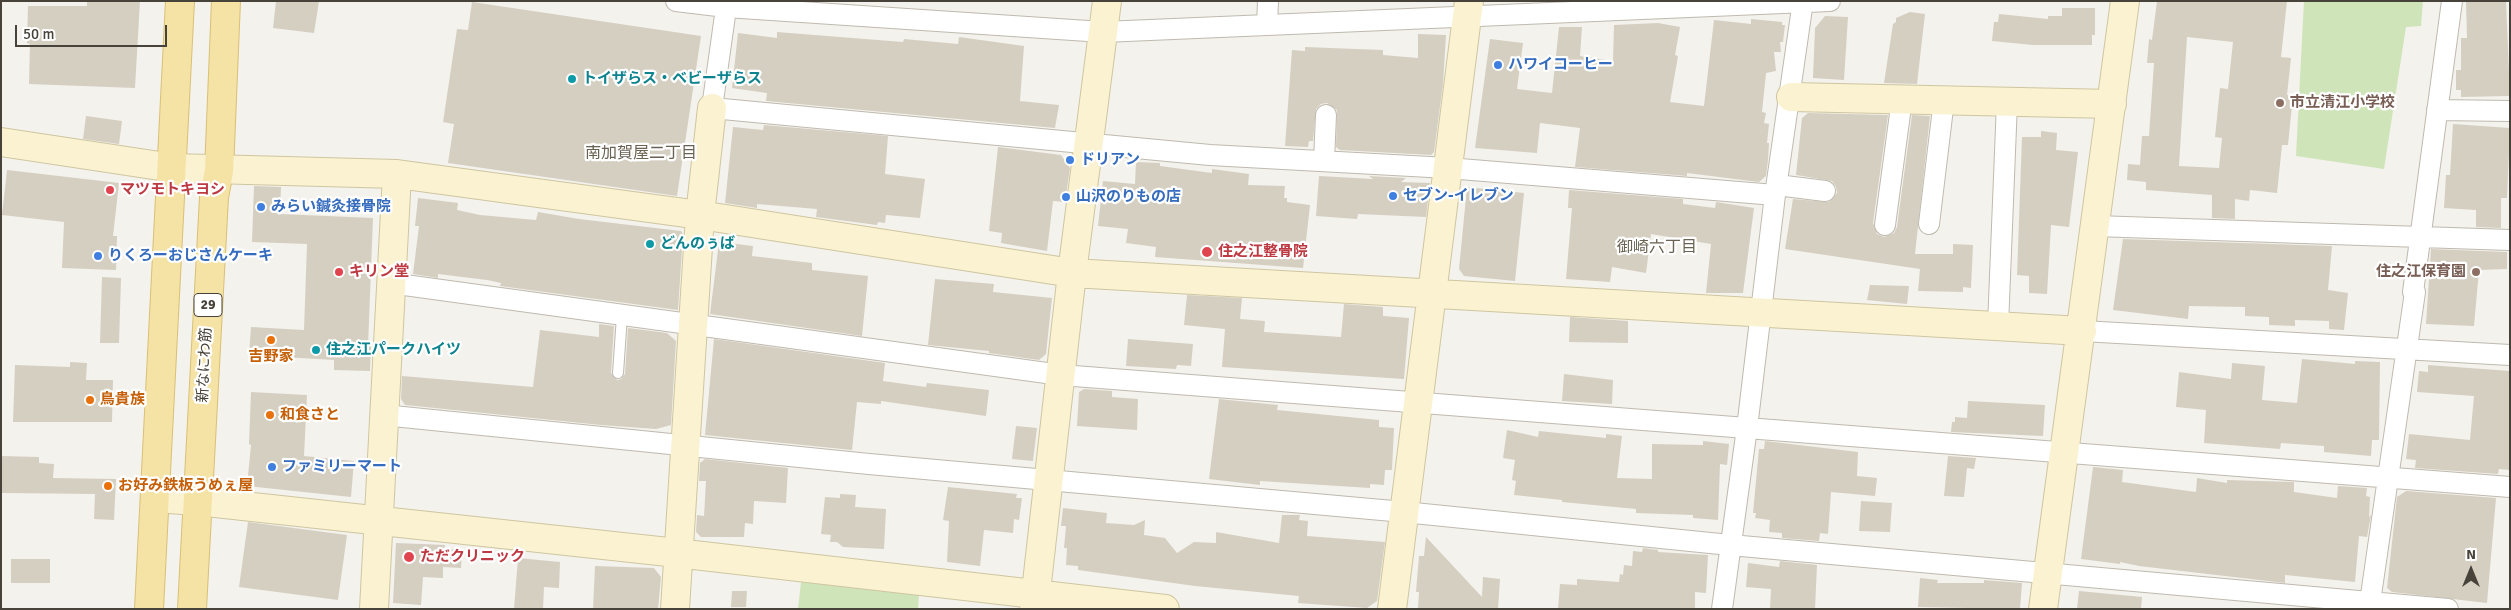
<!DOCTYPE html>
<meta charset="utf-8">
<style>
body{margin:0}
#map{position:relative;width:2511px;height:610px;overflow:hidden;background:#f4f2ec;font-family:Signika,sans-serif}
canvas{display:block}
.frame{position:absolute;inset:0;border:2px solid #48433a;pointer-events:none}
.north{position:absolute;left:2446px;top:545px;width:50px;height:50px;-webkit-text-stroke:4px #fff;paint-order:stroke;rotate:0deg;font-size:14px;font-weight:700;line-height:20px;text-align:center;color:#48433a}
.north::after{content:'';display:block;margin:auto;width:18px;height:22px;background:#48433a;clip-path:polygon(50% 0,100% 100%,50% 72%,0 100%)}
.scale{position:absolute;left:15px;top:25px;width:152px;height:22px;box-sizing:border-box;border:2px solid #48433a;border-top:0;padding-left:6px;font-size:15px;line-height:18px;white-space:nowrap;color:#48433a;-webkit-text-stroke:4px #fff;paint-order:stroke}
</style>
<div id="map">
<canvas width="2511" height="610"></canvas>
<div class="frame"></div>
<div class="north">N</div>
<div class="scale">50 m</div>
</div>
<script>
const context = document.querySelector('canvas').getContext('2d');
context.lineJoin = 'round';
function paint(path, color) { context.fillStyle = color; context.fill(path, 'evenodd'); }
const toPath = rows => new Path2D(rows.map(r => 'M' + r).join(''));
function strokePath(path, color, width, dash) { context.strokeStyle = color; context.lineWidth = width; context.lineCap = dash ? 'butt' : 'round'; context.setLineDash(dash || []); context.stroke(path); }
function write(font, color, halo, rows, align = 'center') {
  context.font = font + ' Signika,"Noto Sans JP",sans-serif'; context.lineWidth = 4.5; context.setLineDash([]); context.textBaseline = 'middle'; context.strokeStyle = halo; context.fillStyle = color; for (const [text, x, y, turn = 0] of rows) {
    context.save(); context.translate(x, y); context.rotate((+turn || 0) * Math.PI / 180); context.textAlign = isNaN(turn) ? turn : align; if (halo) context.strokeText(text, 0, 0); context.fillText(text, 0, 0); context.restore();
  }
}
paint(toPath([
 [2304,1,2423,1,2421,26,2406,27,2384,169,2296,156],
 [801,582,919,595,918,609,798,609]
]), '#cfe4b9');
paint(toPath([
 [87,1,140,1,135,88,29,84,30,44,27,43,28,6,87,6],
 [276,1,319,1,314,33,273,28],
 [2157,1,2287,1,2281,57,2291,58,2287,95,2293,95,2288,145,2282,145,2277,193,2250,190,2249,201,2235,199,2235,219,2212,218,2212,195,2146,190,2146,182,2127,180,2128,164,2140,165,2142,136,2149,136,2154,63,2147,63,2149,39,2152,40],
 [2187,37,2233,42,2228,89,2220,88,2215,137,2222,138,2219,168,2179,166],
 [2506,1,2510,96,2461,97,2461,90,2456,90,2456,70,2461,70,2461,38,2467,38,2466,2],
 [472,2,701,36,677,196,448,163,454,124,443,122,457,29,468,30],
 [2062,8,2095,8,2095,35,2092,35,2092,45,2033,45,1992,41,1994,22,1998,22,1999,14,2048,19,2048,16,2062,16],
 [1910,12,1925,14,1917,84,1884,83,1893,24,1896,22,1896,18],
 [1825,16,1848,17,1844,80,1813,78,1815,28],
 [1751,19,1782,22,1782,25,1785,25,1783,42,1780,42,1781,52,1774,52,1776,71,1766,73,1762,112,1766,113,1764,123,1769,124,1767,143,1769,143,1768,160,1766,176,1759,182,1687,173,1687,176,1575,167,1580,128,1540,123,1537,153,1475,148,1490,39,1523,43,1517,89,1552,93,1559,27,1582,27,1580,56,1613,61,1614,25,1658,23,1680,27,1675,55,1678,56,1670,102,1704,106,1714,20,1751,24],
 [777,32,903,42,904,39,958,44,959,37,1024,46,1020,101,1059,105,1055,128,766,101,767,93,732,88,738,33,777,38],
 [1418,34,1446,35,1443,84,1434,152,1431,155,1340,150,1336,147,1337,110,1327,103,1321,104,1316,109,1313,141,1309,141,1308,147,1285,146,1292,50,1305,51,1305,47,1383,50,1383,55,1418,58],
 [1808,113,1888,115,1873,223,1877,234,1884,237,1894,233,1897,227,1912,115,1930,116,1915,254,1953,254,1953,244,1973,245,1971,288,1963,287,1963,292,1918,291,1920,269,1785,249,1793,199,1829,202,1837,193,1836,187,1832,181,1796,175,1802,118],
 [86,116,122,121,119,144,83,139],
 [2453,124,2510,128,2507,198,2501,198,2501,228,2476,227,2476,210,2444,208,2446,175,2450,175],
 [764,125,888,136,885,174,925,179,920,218,886,215,885,223,878,222,877,225,816,217,817,209,757,204,757,208,725,203,733,127,763,130],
 [2041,131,2057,133,2056,150,2078,152,2069,227,2051,225,2047,294,2029,293,2029,276,2017,275,2022,137,2041,137],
 [998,147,1061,155,1070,168,1065,202,1053,201,1047,251,1001,243,1002,233,989,231],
 [1136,162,1160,163,1160,166,1212,173,1212,169,1249,174,1248,185,1285,186,1284,198,1287,198,1287,202,1310,205,1303,268,1155,257,1156,247,1126,243,1128,229,1098,226,1103,181,1135,184],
 [7,170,119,183,113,236,117,236,116,270,62,268,64,222,2,215],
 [1319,176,1373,179,1369,176,1406,178,1401,182,1430,183,1426,217,1358,214,1357,219,1316,216],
 [254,186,281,187,280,214,373,218,368,346,371,346,370,371,334,370,334,360,249,355,251,327,304,330,307,244,252,242],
 [1467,187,1524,193,1515,281,1464,276,1459,269],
 [1569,190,1683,199,1683,204,1715,208,1716,202,1754,208,1743,293,1706,293,1711,244,1651,234,1646,273,1612,267,1610,282,1566,279,1572,208,1568,208],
 [418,198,458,203,457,210,480,215,536,220,538,212,579,219,681,231,683,234,678,310,500,286,501,283,487,280,438,274,438,278,413,274,419,226,415,226],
 [2123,239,2332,246,2328,290,2348,293,2344,330,2329,329,2329,321,2295,320,2295,326,2269,325,2269,317,2245,316,2245,307,2189,306,2188,319,2113,310],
 [719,242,753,246,752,256,812,263,812,270,868,276,862,336,710,314],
 [2431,249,2507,252,2507,269,2479,270,2474,326,2426,324],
 [102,277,121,278,119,343,100,343],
 [935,279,994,284,993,292,1052,298,1046,354,1039,360,989,353,989,351,928,345],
 [1870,285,1909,286,1907,304,1867,300],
 [1187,295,1242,298,1240,319,1265,321,1264,332,1341,337,1344,304,1383,307,1383,316,1409,318,1404,379,1222,367,1225,329,1184,325],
 [1570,317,1628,321,1628,343,1569,342],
 [599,324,614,326,611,373,617,380,621,379,625,374,628,328,667,333,676,341,671,425,656,429,601,425,415,406,405,405,401,399,402,376,533,387,540,330,599,337],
 [714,339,885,363,883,381,926,387,927,383,989,390,986,416,881,401,881,404,857,402,852,450,705,435],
 [1128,339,1193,344,1191,366,1177,365,1176,369,1126,366],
 [2302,359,2355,364,2355,361,2380,362,2379,440,2372,440,2371,456,2324,452,2324,446,2281,443,2280,449,2204,443,2206,410,2176,407,2179,372,2231,379,2232,363,2265,366,2262,400,2297,403],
 [70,362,87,363,86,380,113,380,112,422,13,422,15,365,70,367],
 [2428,365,2510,371,2510,470,2499,469,2498,474,2415,468,2416,460,2406,459,2409,434,2470,440,2474,396,2417,392,2419,371,2428,372],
 [1564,374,1613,380,1612,404,1562,401],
 [1084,389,1112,391,1112,397,1138,399,1137,430,1077,426,1079,392],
 [251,392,307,395,304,456,354,461,351,497,247,486,251,445,249,444],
 [1219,399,1278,405,1277,410,1379,420,1379,427,1394,428,1392,470,1385,470,1384,485,1370,484,1370,488,1260,481,1260,485,1209,479],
 [1968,401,2045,405,2043,436,1951,432,1952,422,1955,422,1955,417,1967,418],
 [1016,426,1037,428,1033,461,1012,459],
 [1507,430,1538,437,1539,431,1606,438,1606,434,1622,436,1617,478,1652,479,1652,444,1703,445,1703,441,1729,444,1727,465,1720,464,1718,520,1693,518,1693,515,1636,513,1636,509,1562,502,1562,500,1514,495,1516,481,1512,480,1515,460,1503,458],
 [1765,441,1858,452,1857,476,1877,478,1875,496,1831,492,1828,534,1820,533,1819,541,1782,538,1782,533,1769,532,1770,520,1755,518,1756,513,1753,513,1759,449,1764,449],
 [2,456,39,457,39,463,54,464,53,478,116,479,114,520,94,519,95,494,1,493],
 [1948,456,1976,458,1974,469,1967,468,1964,497,1944,496],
 [705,459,788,468,786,503,754,501,753,524,745,523,744,537,701,537,696,532,697,515,704,516,706,481,699,481,700,463],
 [2093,467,2123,470,2122,482,2196,492,2197,478,2227,483,2227,480,2294,482,2294,492,2337,498,2338,486,2367,488,2366,496,2370,497,2369,517,2371,515,2367,537,2359,536,2355,582,2285,575,2285,583,2139,566,2120,562,2120,564,2081,559],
 [948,487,1017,494,1016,498,1022,498,1019,520,1014,519,1013,533,984,530,980,566,947,562,949,521,943,520],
 [2406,491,2496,498,2487,603,2392,592,2387,588,2397,497],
 [840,494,856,495,855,507,886,509,884,549,843,547,837,542,830,542,831,535,821,534,825,497,840,498],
 [1861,501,1892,503,1890,532,1859,531],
 [1063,508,1107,513,1106,523,1134,525,1145,520,1144,535,1165,538,1177,553,1194,542,1216,543,1216,532,1279,543,1282,515,1300,515,1299,520,1308,521,1307,536,1385,542,1377,601,1367,608,1298,603,1299,596,1195,586,1078,570,1078,566,1066,565,1067,548,1064,548,1066,526,1061,526],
 [248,522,347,535,338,600,239,587],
 [1426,537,1482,597,1483,577,1500,579,1498,609,1418,609,1419,592,1416,592,1419,556,1424,556],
 [396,543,445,545,444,549,462,550,461,568,443,567,443,578,423,577,421,605,393,603],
 [1643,548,1658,550,1658,552,1708,555,1706,593,1695,592,1695,609,1558,609,1560,584,1577,585,1577,579,1619,582,1620,574,1623,575,1624,565,1632,566,1633,551,1642,552],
 [518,558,560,562,559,588,544,587,543,609,514,609],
 [11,559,50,559,50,583,11,583],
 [1780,561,1817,565,1815,609,1770,609,1771,589,1746,587,1748,563,1779,567],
 [595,566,654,568,661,577,658,609,593,609],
 [1920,578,1938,580,1937,583,1984,583,1984,580,2022,583,2020,609,1918,607],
 [732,591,747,591,746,607,731,607],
 [2079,591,2142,597,2141,609,2077,609]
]), '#d5cfc2');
const lane = toPath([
 [618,373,622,316]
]);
const street = toPath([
 [676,1,726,7,1103,32,1830,1],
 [727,1,712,108,1210,155,1448,168,1775,195],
 [1267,25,1268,1],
 [2437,110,2510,111],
 [1324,161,1326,115],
 [1777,185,1825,191],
 [1929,224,1944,100],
 [1885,225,1902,99],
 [2095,226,2510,240],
 [390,283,1061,375,2510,487],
 [1998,326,2007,102],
 [2082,331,2510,355],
 [383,415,869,464,1404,512,1730,545,2448,609],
 [1722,609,1747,428,1775,195,1803,1],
 [2369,609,2415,292,2413,292,2452,1]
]);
const secondary = toPath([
 [1791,97,2112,104],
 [1,142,173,168,397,174,700,215,1072,273,2082,331],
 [155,498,197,501,659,551,1165,609],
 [374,609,397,174],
 [675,609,700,215,712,108],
 [1034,609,1072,273,1107,1],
 [1392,609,1469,1],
 [2043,609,2125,1]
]);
const primary = toPath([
 [149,609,180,1],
 [192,609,214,197,219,171,226,1]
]);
strokePath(lane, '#bfbaaf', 12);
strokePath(street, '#bfbaaf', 22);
strokePath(secondary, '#cfc6a0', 30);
strokePath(primary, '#d9c076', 30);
strokePath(lane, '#fff', 10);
strokePath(street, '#fff', 20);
strokePath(secondary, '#faf2d1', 28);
strokePath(primary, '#f5e2a5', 28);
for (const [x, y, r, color] of [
 [1498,65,5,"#3f7fe0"],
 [572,79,5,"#0f9aa8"],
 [2280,103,5,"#8d6e63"],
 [1070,160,5,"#3f7fe0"],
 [110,190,5,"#e0444e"],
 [1393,196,5,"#3f7fe0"],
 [1066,197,5,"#3f7fe0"],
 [261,207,5,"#3f7fe0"],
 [650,244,5,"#0f9aa8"],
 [1207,252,6,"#e0444e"],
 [98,256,5,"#3f7fe0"],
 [339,272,5,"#e0444e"],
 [2476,272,5,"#8d6e63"],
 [271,340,5,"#e8710a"],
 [316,350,5,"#0f9aa8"],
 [90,400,5,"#e8710a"],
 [270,415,5,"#e8710a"],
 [272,467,5,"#3f7fe0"],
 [108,486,5,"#e8710a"],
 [409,557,6,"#e0444e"]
]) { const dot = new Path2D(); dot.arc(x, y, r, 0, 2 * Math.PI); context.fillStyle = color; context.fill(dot); strokePath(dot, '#fff', 2); }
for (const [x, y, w] of [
 [208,305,28]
]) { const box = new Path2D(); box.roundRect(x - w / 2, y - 11.5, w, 23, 4); context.fillStyle = '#fff'; context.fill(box); strokePath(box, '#48433a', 1); }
write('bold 14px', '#48433a', null, [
 ["29",208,305]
]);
write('bold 15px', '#366cbe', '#fff', [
 ["ハワイコーヒー",1508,65],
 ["ドリアン",1080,160],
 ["セブン-イレブン",1403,196],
 ["山沢のりもの店",1076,197],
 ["みらい鍼灸接骨院",271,207],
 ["りくろーおじさんケーキ",108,256],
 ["ファミリーマート",282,467]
], 'left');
write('bold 15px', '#0d838f', '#fff', [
 ["トイザらス・ベビーザらス",582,79],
 ["どんのぅば",660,244],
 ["住之江パークハイツ",326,350]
], 'left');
write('bold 15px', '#785e54', '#fff', [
 ["市立清江小学校",2290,103],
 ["住之江保育園",2466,272,"right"]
], 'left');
write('bold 15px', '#be3a42', '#fff', [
 ["マツモトキヨシ",120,190],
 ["住之江整骨院",1218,252],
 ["キリン堂",349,272],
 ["ただクリニック",420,557]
], 'left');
write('bold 15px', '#c56008', '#fff', [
 ["吉野家",271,357,"center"],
 ["鳥貴族",100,400],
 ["和食さと",280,415],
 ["お好み鉄板うめぇ屋",118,486]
], 'left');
write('15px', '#48433a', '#fff', [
 ["新なにわ筋",205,365,-87]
]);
write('16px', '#6a6252', '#fff', [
 ["南加賀屋二丁目",641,154],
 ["御崎六丁目",1657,248]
]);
</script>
